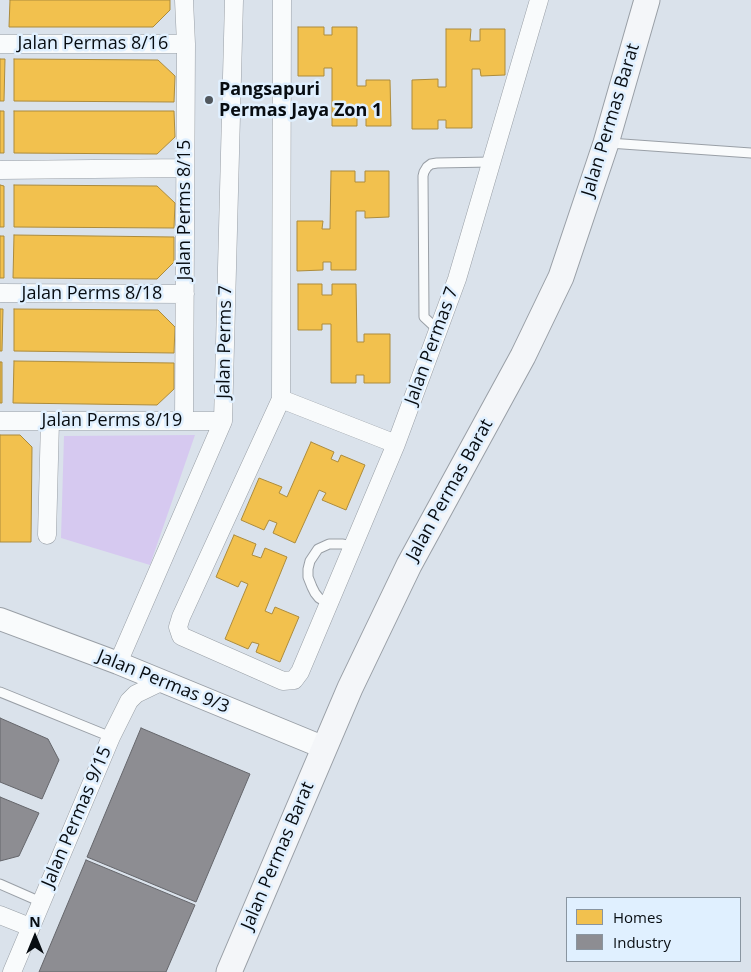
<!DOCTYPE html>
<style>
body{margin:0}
#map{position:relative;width:751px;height:972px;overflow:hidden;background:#dae2eb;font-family:"Open Sans",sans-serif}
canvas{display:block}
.legend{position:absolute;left:566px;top:897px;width:175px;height:65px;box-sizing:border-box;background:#e0f0ff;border:1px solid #8995a0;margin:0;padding:6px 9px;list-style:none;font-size:15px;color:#070c11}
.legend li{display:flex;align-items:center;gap:10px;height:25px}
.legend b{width:25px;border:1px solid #8995a0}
.north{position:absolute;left:10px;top:912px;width:50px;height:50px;-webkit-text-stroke:4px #e0f0ff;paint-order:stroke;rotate:0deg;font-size:14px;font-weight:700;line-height:20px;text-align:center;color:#070c11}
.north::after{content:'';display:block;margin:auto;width:18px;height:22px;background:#070c11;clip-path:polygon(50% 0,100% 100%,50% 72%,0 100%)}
</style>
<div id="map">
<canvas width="751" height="972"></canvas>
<ul class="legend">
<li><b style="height:14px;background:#f2c14e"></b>Homes</li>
<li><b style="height:14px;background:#8d8d92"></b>Industry</li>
</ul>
<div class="north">N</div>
</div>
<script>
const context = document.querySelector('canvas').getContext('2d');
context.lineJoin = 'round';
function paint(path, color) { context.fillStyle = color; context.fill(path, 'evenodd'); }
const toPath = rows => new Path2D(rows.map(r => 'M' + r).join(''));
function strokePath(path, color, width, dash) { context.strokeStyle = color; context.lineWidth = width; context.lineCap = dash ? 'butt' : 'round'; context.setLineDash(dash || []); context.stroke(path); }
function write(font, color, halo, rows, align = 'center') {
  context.font = font + ' "Open Sans",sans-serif'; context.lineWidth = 5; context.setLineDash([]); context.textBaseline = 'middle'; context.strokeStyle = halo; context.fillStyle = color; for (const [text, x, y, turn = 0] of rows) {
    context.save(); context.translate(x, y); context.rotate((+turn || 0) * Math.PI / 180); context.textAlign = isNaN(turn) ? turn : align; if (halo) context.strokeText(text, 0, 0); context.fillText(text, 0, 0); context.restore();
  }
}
paint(toPath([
 [195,435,150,565,61,538,64,436]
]), '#d6c9f0');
const homes = toPath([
 [10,0,170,0,170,10,153,27,9,27,10,0],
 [298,27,324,27,324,35,332,35,332,27,357,27,357,86,366,86,366,80,390,80,391,126,366,126,366,115,357,115,357,126,332,126,332,68,324,68,324,76,298,76,298,27],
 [446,29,471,29,470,41,480,41,480,29,505,29,505,75,481,76,480,69,472,69,472,128,446,128,446,120,438,120,438,129,412,129,412,80,438,79,438,87,446,87,446,29],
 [0,59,5,59,4,101,0,101,0,59],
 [14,59,158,60,175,76,174,102,14,101,14,59],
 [0,111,4,111,4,153,0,153,0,111],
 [14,111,174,111,175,137,157,154,14,153,14,111],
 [331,171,355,171,355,182,365,182,365,171,389,171,389,217,365,218,365,211,356,211,356,270,331,270,331,262,323,262,323,270,297,271,297,221,323,221,322,229,330,229,331,171],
 [0,185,4,186,4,227,0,227,0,185],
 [14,185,157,186,175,203,174,228,14,227,14,185],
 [14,235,174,237,174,262,157,279,13,278,14,235],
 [0,236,4,236,4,278,0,278,0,236],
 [298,284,322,284,322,295,332,295,332,284,356,284,357,342,364,342,364,334,390,334,390,383,364,383,364,375,356,375,356,383,331,383,331,324,322,324,322,330,298,330,298,284],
 [0,309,3,309,2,351,0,351,0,309],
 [14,309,158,310,175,327,174,353,14,351,14,309],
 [14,361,174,363,174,389,157,405,13,403,14,361],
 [0,362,2,362,2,403,0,403,0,362],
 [0,435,20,435,32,447,31,542,0,542,0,435],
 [311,442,334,452,331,459,338,462,341,455,365,465,346,510,322,500,326,493,319,490,295,543,273,533,277,523,269,520,264,530,241,520,259,478,282,487,279,493,287,497,311,442],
 [234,535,256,544,252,555,261,558,265,548,287,557,265,611,272,614,275,607,299,617,280,662,256,652,259,644,252,642,248,649,225,639,248,584,241,581,238,587,216,577,234,535]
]);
paint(homes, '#f2c14e');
strokePath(homes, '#ac8b3c', 1);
const industry = toPath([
 [0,718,48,739,59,760,42,799,0,782,0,718],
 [141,728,250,774,196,902,87,857,141,728],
 [0,797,39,813,19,856,0,861,0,797],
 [86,860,195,905,166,972,39,972,86,860]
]);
paint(industry, '#8d8d92');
strokePath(industry, '#65666b', 1);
const service = toPath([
 [609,143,751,153],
 [438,330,424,317,423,176,424,172,427,167,431,164,437,163,491,162],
 [329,604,319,598,315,593,312,587,308,577,308,569,310,561,318,549,329,544,342,544,353,546],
 [0,692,111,737],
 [0,884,41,902]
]);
const minor = toPath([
 [184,0,186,44,184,421],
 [282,0,281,399,181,617,178,627,181,636,283,681,294,680,300,672,396,444,457,279,539,0],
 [0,44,186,44],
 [0,170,185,168],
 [0,293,185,294],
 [281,399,396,444],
 [0,421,223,421],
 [47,535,50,421],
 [118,663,223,421,234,0],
 [0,915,30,927],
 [12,972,111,737,129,701,136,694,163,681]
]);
const tertiary = toPath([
 [0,619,118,663,325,748]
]);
const secondary = toPath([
 [229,972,350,688,409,565,523,356,561,277,606,143,647,0]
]);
strokePath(service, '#999fa6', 11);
strokePath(minor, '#999fa6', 19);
strokePath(tertiary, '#999fa6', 24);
strokePath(secondary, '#999fa6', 27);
strokePath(service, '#f9fbfc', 9);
strokePath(minor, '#f9fbfc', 18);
strokePath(tertiary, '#f9fbfc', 22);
strokePath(secondary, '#f4f6f9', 25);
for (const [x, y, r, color] of [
 [209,100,5,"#51575d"]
]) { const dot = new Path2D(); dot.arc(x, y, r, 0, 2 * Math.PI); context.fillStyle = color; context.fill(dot); strokePath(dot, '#e0f0ff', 2); }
write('18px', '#070c11', '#e0f0ff', [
 ["Jalan Permas 8/16",93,44],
 ["Jalan Permas Barat",611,120,-73],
 ["Jalan Perms 8/15",185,210,-90],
 ["Jalan Perms 8/18",92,294],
 ["Jalan Perms 7",225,342,-89],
 ["Jalan Permas 7",432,346,-70],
 ["Jalan Perms 8/19",112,421],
 ["Jalan Permas Barat",450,490,-61],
 ["Jalan Permas 9/3",163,682,22],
 ["Jalan Permas 9/15",77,817,-67],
 ["Jalan Permas Barat",278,856,-67]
]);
write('bold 18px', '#070c11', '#e0f0ff', [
 ["Pangsapuri",219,90],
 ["Permas Jaya Zon 1",219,111]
], 'left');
</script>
